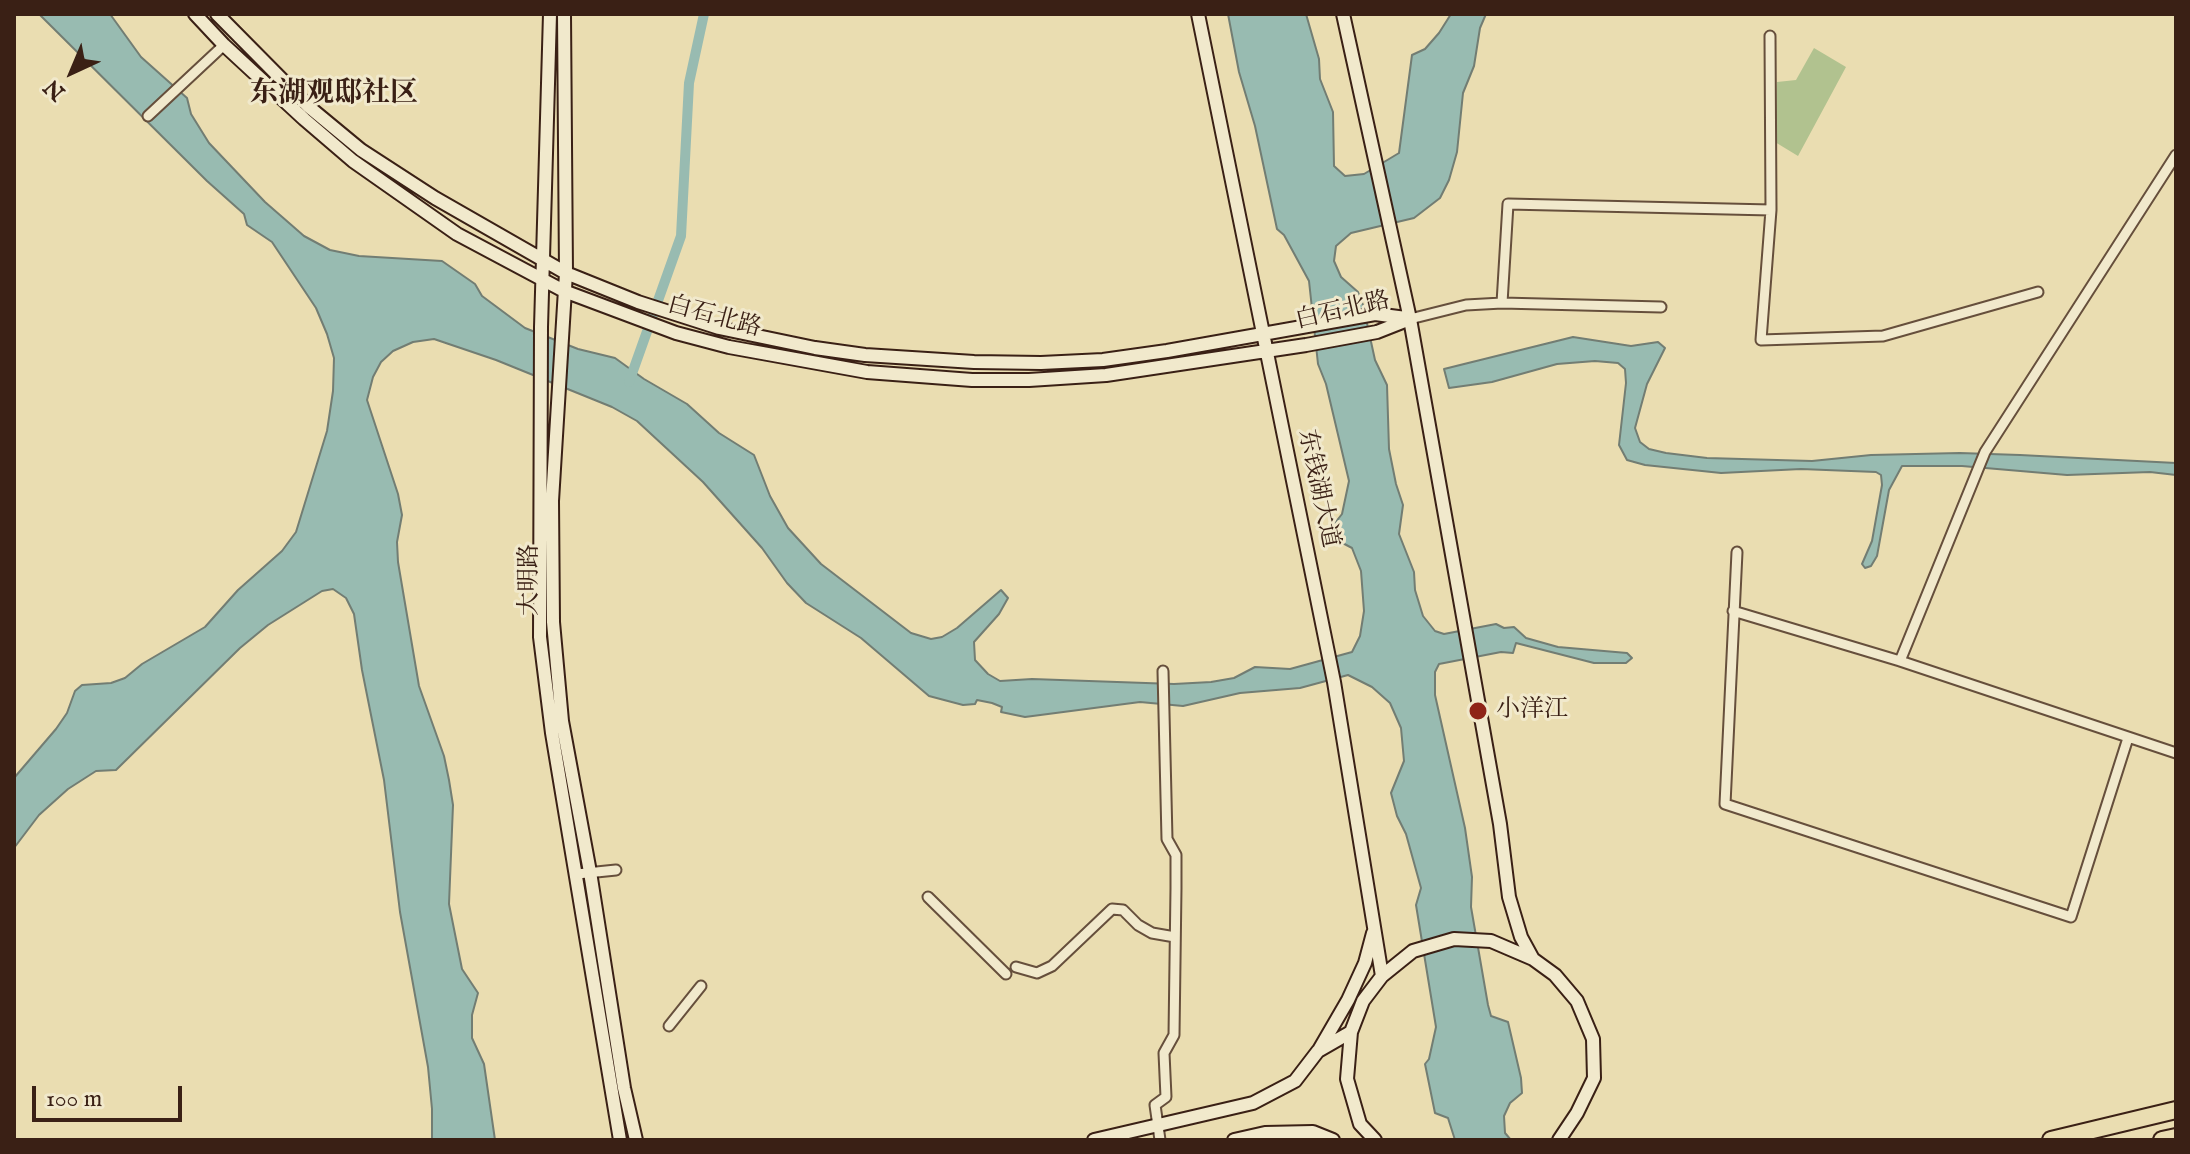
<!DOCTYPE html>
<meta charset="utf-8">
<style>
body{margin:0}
#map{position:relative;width:2190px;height:1154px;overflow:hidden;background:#eaddb1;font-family:"IM FELL English",serif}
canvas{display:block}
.frame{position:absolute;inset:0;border:16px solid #3a2015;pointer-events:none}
.north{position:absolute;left:32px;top:32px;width:80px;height:80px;-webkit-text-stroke:6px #f1e9cc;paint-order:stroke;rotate:224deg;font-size:22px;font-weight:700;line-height:32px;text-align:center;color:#3a2015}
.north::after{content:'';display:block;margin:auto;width:28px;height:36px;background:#3a2015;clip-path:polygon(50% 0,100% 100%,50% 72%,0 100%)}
.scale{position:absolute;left:32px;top:1086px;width:150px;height:36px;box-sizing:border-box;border:4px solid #3a2015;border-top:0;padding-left:10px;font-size:24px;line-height:28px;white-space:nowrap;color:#3a2015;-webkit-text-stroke:6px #f1e9cc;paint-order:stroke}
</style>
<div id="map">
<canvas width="2190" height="1154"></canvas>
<div class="frame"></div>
<div class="north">N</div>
<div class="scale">100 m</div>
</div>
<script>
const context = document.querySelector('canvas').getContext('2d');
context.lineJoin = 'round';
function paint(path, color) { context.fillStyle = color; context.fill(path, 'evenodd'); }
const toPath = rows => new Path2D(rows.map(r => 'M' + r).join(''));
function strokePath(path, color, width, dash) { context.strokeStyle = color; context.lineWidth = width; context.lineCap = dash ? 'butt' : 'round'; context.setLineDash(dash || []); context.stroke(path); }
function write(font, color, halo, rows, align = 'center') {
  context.font = font + ' "IM FELL English","Noto Serif SC",serif'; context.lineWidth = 6; context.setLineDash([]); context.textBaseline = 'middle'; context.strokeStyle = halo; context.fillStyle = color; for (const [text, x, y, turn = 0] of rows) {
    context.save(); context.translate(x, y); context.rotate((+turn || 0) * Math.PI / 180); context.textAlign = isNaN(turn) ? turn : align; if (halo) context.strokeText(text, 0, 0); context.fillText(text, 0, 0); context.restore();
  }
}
paint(toPath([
 [1814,48,1846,67,1798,156,1775,142,1777,82,1796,80]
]), '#b1c28f');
const water = toPath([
 [39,14,110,14,141,57,187,98,191,114,209,143,265,202,304,236,330,250,359,256,442,261,475,284,482,296,525,328,578,349,615,358,644,379,687,404,719,433,754,455,770,496,788,528,821,564,911,633,931,639,942,637,957,628,1001,590,1008,598,999,614,974,642,975,660,988,674,1000,681,1032,679,1174,684,1211,682,1234,678,1255,667,1290,669,1352,652,1360,636,1364,611,1361,571,1352,548,1335,539,1331,528,1342,514,1349,481,1326,384,1318,364,1309,281,1284,235,1277,229,1255,126,1239,72,1228,14,1306,14,1319,59,1320,79,1333,112,1334,166,1345,176,1364,174,1399,153,1412,55,1425,49,1439,33,1451,14,1486,14,1480,28,1474,66,1463,93,1457,152,1449,180,1440,198,1414,218,1351,233,1336,246,1334,261,1341,277,1358,292,1363,305,1375,360,1387,385,1389,449,1396,484,1403,505,1399,534,1414,572,1415,590,1423,616,1435,631,1444,634,1496,624,1504,628,1514,627,1526,638,1558,647,1627,653,1632,658,1626,663,1594,663,1516,643,1513,653,1501,652,1439,664,1435,672,1435,695,1465,828,1472,877,1471,907,1488,1005,1491,1016,1508,1022,1521,1078,1522,1093,1510,1103,1504,1116,1505,1133,1511,1140,1455,1140,1448,1118,1435,1113,1425,1064,1429,1059,1436,1027,1416,905,1421,888,1406,834,1397,816,1391,793,1404,761,1401,728,1390,703,1372,687,1348,675,1300,688,1240,693,1183,706,1140,702,1025,717,1001,712,1002,707,992,703,977,700,975,704,963,705,929,696,861,638,806,603,787,583,762,548,703,482,637,421,612,407,496,360,434,339,413,342,393,351,381,362,373,377,367,400,398,494,402,515,397,542,398,562,419,686,444,756,449,780,453,805,449,904,462,969,478,993,472,1015,472,1038,484,1064,495,1140,432,1140,432,1109,428,1067,400,912,384,780,362,670,354,614,346,598,333,589,322,591,268,625,240,648,116,770,96,771,68,789,39,815,14,848,14,778,56,729,67,713,75,691,82,685,111,683,125,678,142,664,205,627,238,590,282,551,296,532,327,431,333,391,334,358,327,334,316,308,272,242,247,225,244,214,207,181,39,14],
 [1573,337,1631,346,1658,342,1665,348,1647,384,1635,428,1640,442,1649,449,1666,453,1707,458,1812,461,1871,455,1960,453,2020,455,2176,463,2176,475,2150,472,2067,475,1962,466,1902,466,1889,490,1877,556,1871,566,1865,568,1862,564,1872,541,1882,485,1881,475,1876,472,1801,469,1721,473,1645,465,1627,460,1619,445,1626,383,1625,369,1618,363,1595,361,1557,364,1492,382,1449,388,1444,369,1573,337]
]);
paint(water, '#98bbb1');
strokePath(water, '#727d73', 2);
strokePath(toPath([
 [629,382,681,236,689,83,704,14]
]), '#98bbb1', 10);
const street = toPath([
 [1770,36,1771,210,1761,340,1883,336,2038,292],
 [148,116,224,45],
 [1502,303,1508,204,1771,210],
 [1410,319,1466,305,1502,303,1661,307],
 [1737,552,1725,804,2071,917,2128,738],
 [1733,611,1900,661,2176,753],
 [1900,661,1985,452,2176,155],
 [577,874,616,870],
 [928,897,1006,974],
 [1016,967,1037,973,1052,966,1112,909,1123,910,1138,925,1152,933,1175,937],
 [669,1026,701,986],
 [1160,1140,1155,1105,1166,1097,1164,1053,1174,1035,1176,888,1176,855,1167,839,1163,671]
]);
const secondary = toPath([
 [195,14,224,45,304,119,353,161,457,234,564,291,676,333,729,347,867,372,972,380,1029,380,1106,375,1306,345,1377,332,1410,319],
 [217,14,309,107,361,150,435,198,566,273,638,302,719,328,815,348,865,355,974,362,1041,363,1103,360,1167,351,1375,314,1406,318],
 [550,14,541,327,540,637,552,733,620,1140],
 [564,14,566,273,552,501,553,622,562,721,590,872,624,1088,636,1140],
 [1198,14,1334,682,1382,976],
 [1343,14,1410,319,1500,824,1509,897,1521,937,1533,959],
 [1319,1050,1348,1000,1365,963,1373,933],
 [1094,1140,1253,1103,1295,1081,1318,1051,1351,1032],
 [1234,1140,1265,1133,1313,1132,1333,1140],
 [1375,1140,1360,1124,1347,1079,1351,1032,1363,1001,1382,976,1413,951,1454,939,1491,941,1533,959,1555,975,1577,1001,1593,1039,1594,1078,1577,1113,1559,1140]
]);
const highway = toPath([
 [2051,1140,2176,1110],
 [2162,1140,2176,1137]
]);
strokePath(street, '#664f3c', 13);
strokePath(secondary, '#3a2015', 16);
strokePath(highway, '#3a2015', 20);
strokePath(street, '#f1e9cc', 9);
strokePath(secondary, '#f1e9cc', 12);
strokePath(highway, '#eaddb1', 16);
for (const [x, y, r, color] of [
 [1478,711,10,"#8f2418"]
]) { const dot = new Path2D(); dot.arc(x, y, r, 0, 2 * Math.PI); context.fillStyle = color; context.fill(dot); strokePath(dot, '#f1e9cc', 3); }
write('24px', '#3a2015', '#f1e9cc', [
 ["白石北路",1343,312,-13],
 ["白石北路",714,318,15],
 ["东钱湖大道",1317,489,78],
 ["大明路",531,580,-90]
]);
write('24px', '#3a2015', '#f1e9cc', [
 ["小洋江",1496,711]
], 'left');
write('bold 28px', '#3a2015', '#f1e9cc', [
 ["东湖观邸社区",334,95]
]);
</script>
